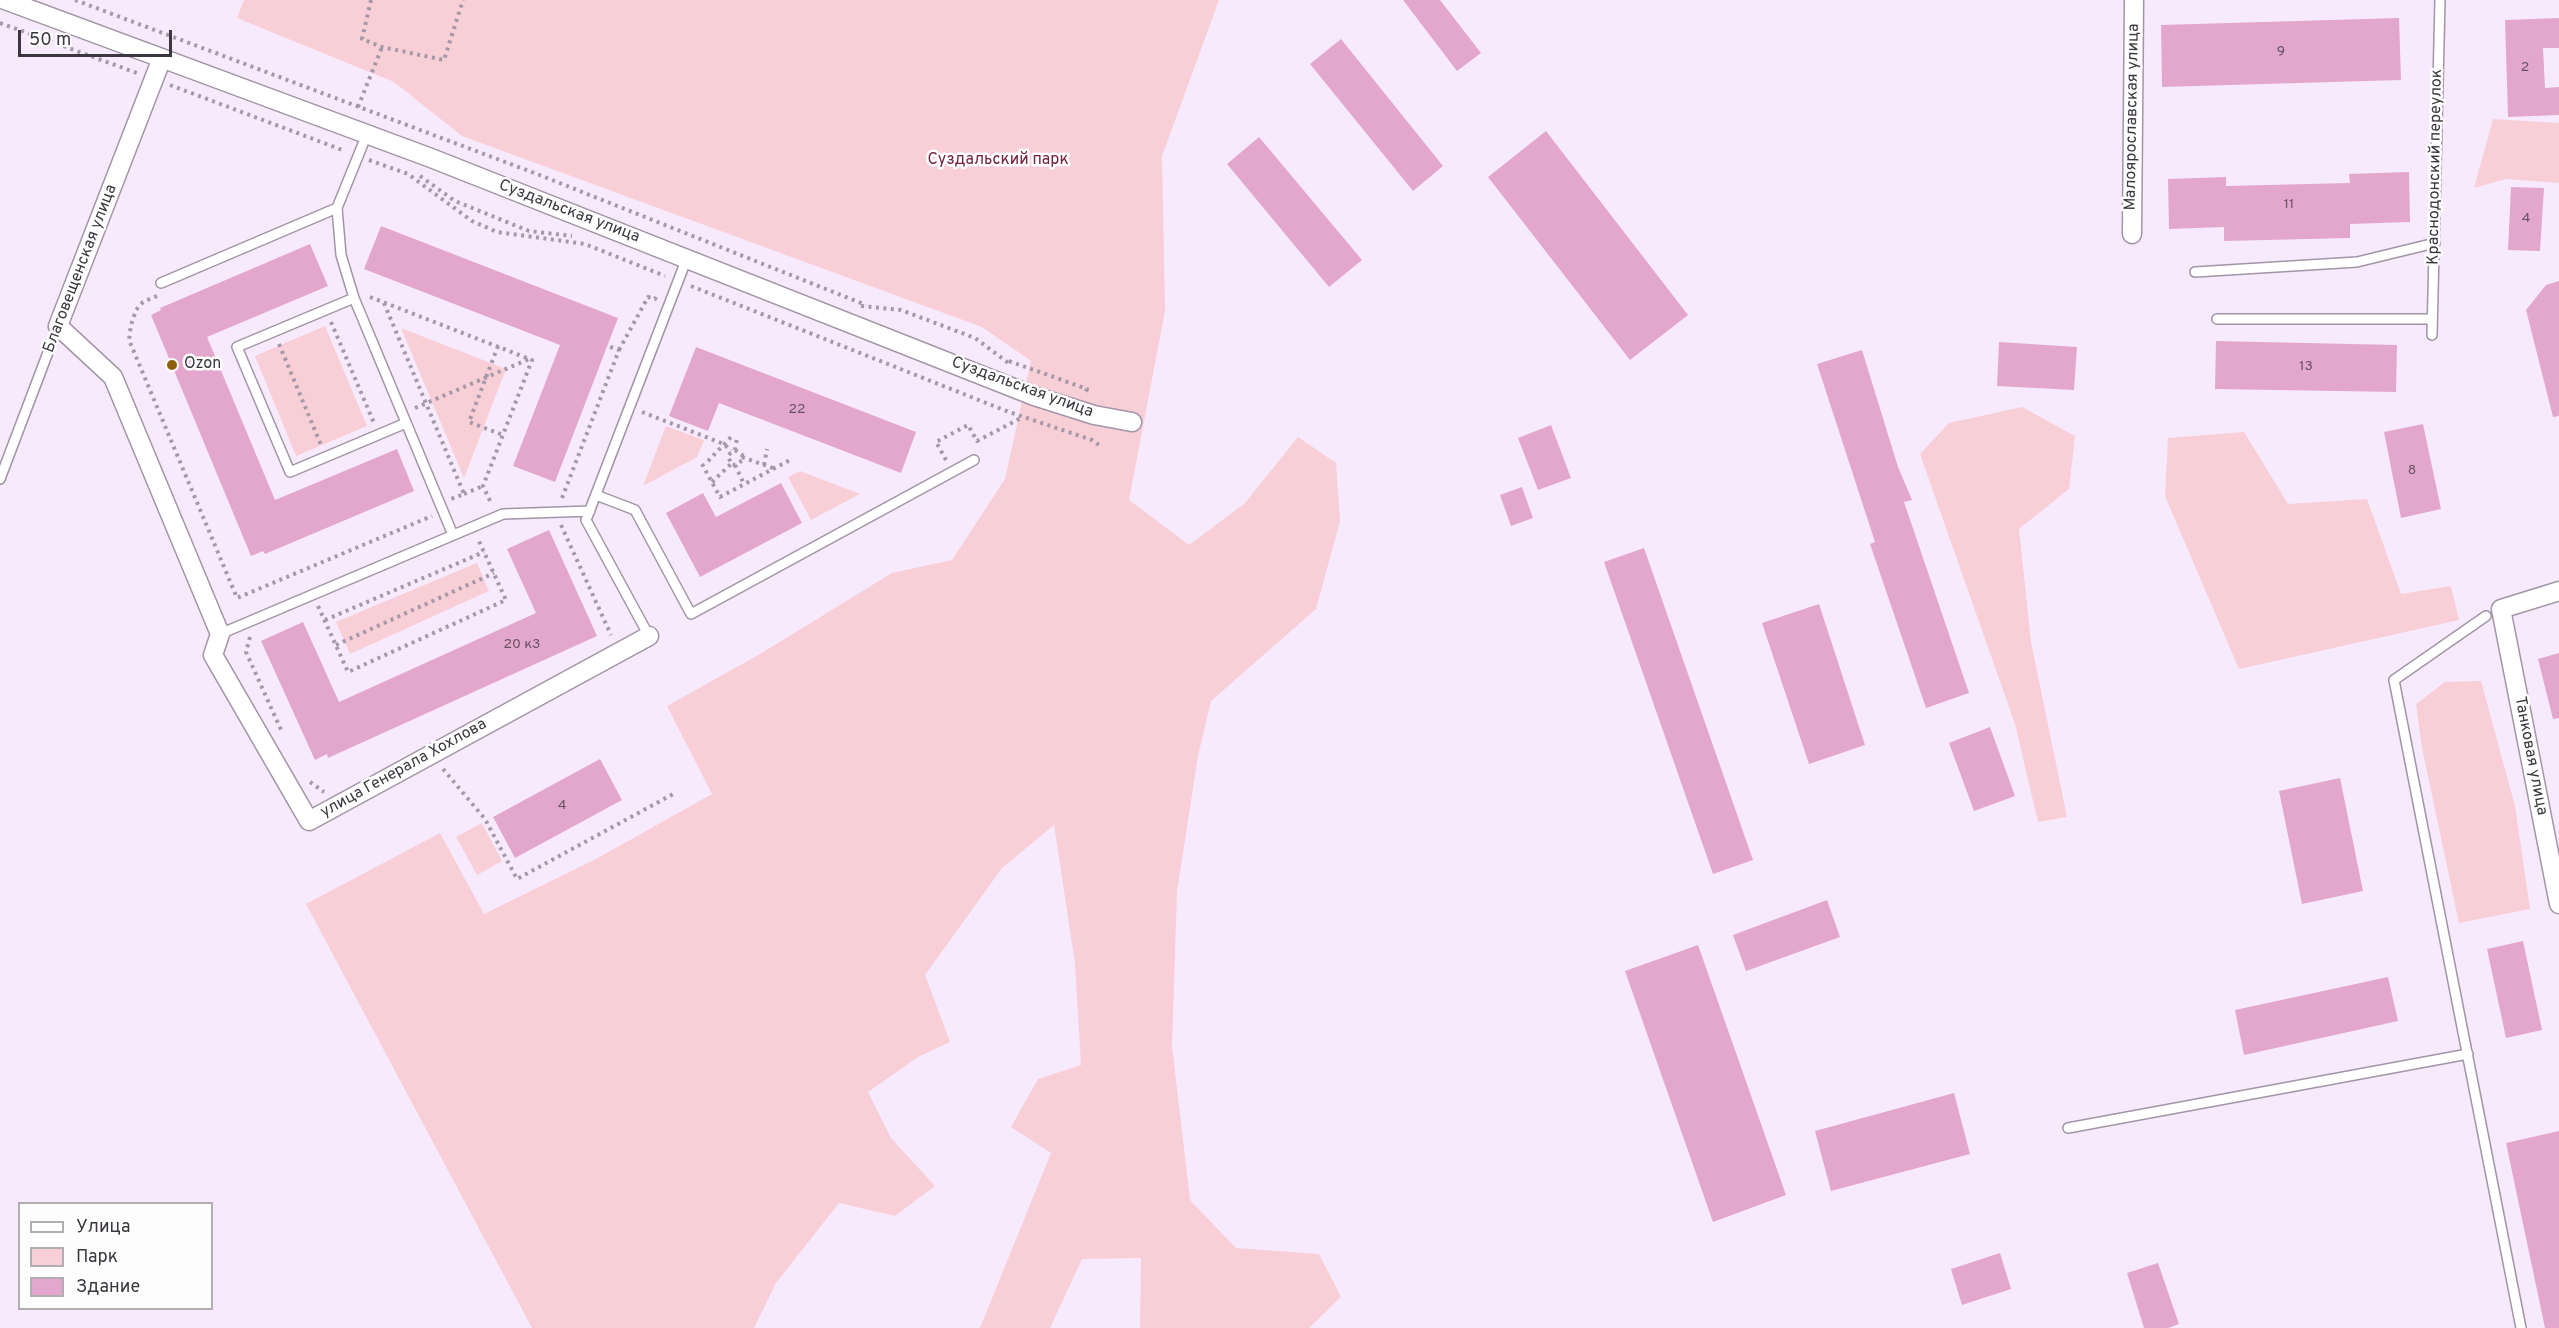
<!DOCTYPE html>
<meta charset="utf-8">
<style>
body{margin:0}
#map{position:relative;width:2559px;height:1328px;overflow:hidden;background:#f8eafd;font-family:Overpass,sans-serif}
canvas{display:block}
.legend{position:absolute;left:18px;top:1202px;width:195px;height:108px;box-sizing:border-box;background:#fdfdfd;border:2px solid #b0aeb1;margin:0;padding:8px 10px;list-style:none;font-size:18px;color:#3c373e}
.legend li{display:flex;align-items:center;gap:12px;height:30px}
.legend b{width:30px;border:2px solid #b0aeb1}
.scale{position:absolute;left:18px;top:30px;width:154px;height:27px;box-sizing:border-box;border:3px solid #3c373e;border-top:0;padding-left:8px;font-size:18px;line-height:21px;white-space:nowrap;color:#3c373e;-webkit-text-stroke:4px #fdfdfd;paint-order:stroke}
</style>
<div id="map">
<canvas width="2559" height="1328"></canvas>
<ul class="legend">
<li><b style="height:8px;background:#fff"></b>Улица</li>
<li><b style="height:16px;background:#f8ced7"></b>Парк</li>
<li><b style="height:16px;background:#e3a7ce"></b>Здание</li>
</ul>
<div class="scale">50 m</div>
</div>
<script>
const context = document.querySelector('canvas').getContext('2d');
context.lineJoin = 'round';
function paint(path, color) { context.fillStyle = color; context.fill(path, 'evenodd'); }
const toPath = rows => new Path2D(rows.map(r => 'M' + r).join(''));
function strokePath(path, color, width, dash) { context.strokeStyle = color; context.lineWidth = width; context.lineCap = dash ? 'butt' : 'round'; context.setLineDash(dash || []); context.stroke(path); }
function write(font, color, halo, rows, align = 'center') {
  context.font = font + ' Overpass,sans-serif'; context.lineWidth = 5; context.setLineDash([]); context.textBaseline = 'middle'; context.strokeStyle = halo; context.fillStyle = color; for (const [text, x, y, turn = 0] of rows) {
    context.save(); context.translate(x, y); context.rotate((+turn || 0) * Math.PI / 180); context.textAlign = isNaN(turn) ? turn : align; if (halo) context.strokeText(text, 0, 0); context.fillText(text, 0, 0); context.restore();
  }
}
paint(toPath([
 [244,0,1219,0,1162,156,1165,311,1129,500,1189,545,1245,503,1298,437,1336,463,1340,521,1316,609,1211,701,1198,756,1177,892,1172,1046,1190,1200,1236,1248,1319,1254,1341,1297,1309,1328,1140,1328,1141,1258,1082,1259,1050,1328,980,1328,1051,1153,1011,1127,1038,1079,1081,1065,1075,963,1054,825,1002,868,925,975,950,1042,918,1057,868,1092,891,1138,935,1186,895,1216,839,1203,776,1283,754,1328,532,1328,306,904,440,833,484,914,596,859,712,794,667,706,760,654,892,573,952,560,1005,479,1031,361,982,327,462,136,394,82,237,18],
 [2493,119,2559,123,2559,183,2506,179,2474,188],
 [325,326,367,426,296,456,255,356],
 [401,328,506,369,464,478],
 [2022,407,2075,436,2069,489,2019,529,2031,642,2067,817,2038,822,2015,724,1920,454,1949,423],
 [666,426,704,440,697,457,643,486],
 [2244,432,2288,504,2367,499,2401,594,2451,586,2459,620,2239,669,2165,496,2168,438],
 [800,471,860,494,811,520,788,477],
 [477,563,489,591,350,654,336,622],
 [2481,681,2515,806,2530,909,2459,923,2422,748,2416,704,2445,682],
 [482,823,502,861,477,875,456,837]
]), '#f8ced7');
paint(toPath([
 [1403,0,1440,0,1481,53,1457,71],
 [2399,18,2401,80,2162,87,2161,25],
 [2559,18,2559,48,2543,48,2545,88,2559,87,2559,115,2508,117,2505,20],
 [1341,39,1443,166,1413,191,1310,64],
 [1546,131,1688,315,1630,360,1488,177],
 [1259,137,1362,260,1329,287,1227,164],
 [2409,172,2410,222,2350,224,2350,238,2224,241,2224,227,2169,229,2168,179,2226,177,2226,186,2350,183,2349,174],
 [2511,187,2544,188,2540,251,2508,250],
 [381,226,618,318,555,482,513,466,560,345,364,269],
 [310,244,328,286,207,337,275,500,397,449,414,491,265,554,263,551,251,556,151,315,161,310,160,308],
 [2559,281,2559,416,2553,417,2526,310,2546,285],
 [2216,341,2397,345,2396,392,2215,389],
 [1999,342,2077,347,2074,390,1997,386],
 [696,347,916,432,901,473,719,403,708,431,669,416],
 [1862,350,1898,467,1912,500,1904,502,1969,693,1926,708,1870,544,1875,542,1817,364],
 [2423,424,2441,509,2401,518,2384,432],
 [1551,425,1571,478,1538,490,1518,438],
 [781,483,802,523,700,577,666,513,703,493,716,517],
 [1522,487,1533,518,1511,526,1500,495],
 [549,530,597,636,328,758,327,754,315,760,261,641,303,622,339,702,536,613,507,549],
 [1644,548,1753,860,1713,874,1604,562],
 [1819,604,1865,745,1809,764,1762,623],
 [2559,653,2559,718,2553,719,2538,659],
 [1990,727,2015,796,1974,811,1949,743],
 [600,759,622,800,515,858,493,817],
 [2340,778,2363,891,2302,904,2279,791],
 [1827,900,1840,937,1746,971,1733,935],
 [2523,941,2542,1030,2506,1038,2487,949],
 [1698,945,1786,1195,1713,1222,1625,971],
 [2388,977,2398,1021,2244,1055,2235,1010],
 [1954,1093,1970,1154,1831,1191,1815,1131],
 [2559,1131,2559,1328,2545,1328,2506,1143],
 [2000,1253,2011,1289,1962,1305,1951,1269],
 [2158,1263,2179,1324,2168,1328,2144,1328,2127,1273]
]), '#e3a7ce');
const lane = toPath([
 [367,134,337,208,341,255,354,298,453,535],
 [2195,272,2357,262,2435,243],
 [161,283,337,208],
 [354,298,237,347,290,472,406,423],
 [2217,319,2432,319],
 [2432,335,2440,0],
 [0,479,58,326],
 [596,495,635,510,691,614,974,460],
 [2486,616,2394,680,2521,1328],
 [220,634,503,514,590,511],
 [649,636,586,520,687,258],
 [2068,1128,2468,1054]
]);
const street = toPath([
 [5,0,431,158,1034,396,1094,415,1132,422],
 [162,58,58,326,113,377,220,634,213,655,309,821,649,636],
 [2132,234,2134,0],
 [2559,591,2501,609,2559,904]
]);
strokePath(lane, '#a195a6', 12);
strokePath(street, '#a195a6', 21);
strokePath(toPath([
 [75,0,537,174,866,305],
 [371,0,362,39,382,47,444,60,463,0],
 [0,23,137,73],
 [170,85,345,151],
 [358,107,382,47],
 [369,160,408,174,472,221,497,232,585,244,665,276],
 [420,176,455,201,529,231,572,236],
 [691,286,1009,412,1092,440,1102,447],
 [157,296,143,302,136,310,131,325,129,340,237,598,432,516],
 [370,297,532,360,483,486,491,503],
 [384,303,464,494,451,499],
 [861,306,901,310,975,338,1011,365],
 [331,322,374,423],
 [279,344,321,445],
 [498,346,469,422,503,435],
 [619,350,648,297,655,299,656,297],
 [1009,361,1087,389,1085,394],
 [415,408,529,359],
 [642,412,724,444,731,451],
 [735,450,742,455,743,460,735,465,731,464,728,455,735,450,737,438],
 [742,457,773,468],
 [946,460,936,442,968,425,977,441,1023,417],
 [708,461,732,436],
 [702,464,720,497,792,459],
 [735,465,744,484],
 [764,465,767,449],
 [712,482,731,464],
 [464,494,483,486],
 [562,498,619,350,608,346],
 [561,525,611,635],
 [318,606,348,672,506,600,478,539],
 [325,620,484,552],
 [250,637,246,652,282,732],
 [336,645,494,573],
 [443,769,485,819,517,879,675,793],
 [310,782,324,792]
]), '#a399a7', 4, [3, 4.5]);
strokePath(lane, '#fff', 9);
strokePath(street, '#fff', 18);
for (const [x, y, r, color] of [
 [172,365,6,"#8e6008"]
]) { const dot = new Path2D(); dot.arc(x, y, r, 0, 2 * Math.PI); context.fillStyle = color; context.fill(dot); strokePath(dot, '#fdfdfd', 2); }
write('14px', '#665362', null, [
 ["9",2281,52],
 ["2",2525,68],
 ["11",2289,205],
 ["4",2526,219],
 ["13",2306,367],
 ["22",797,410],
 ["8",2412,471],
 ["20 к3",522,645],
 ["4",562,806]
]);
write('16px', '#3c373e', '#fdfdfd', [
 ["Малоярославская улица",2133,117,-89],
 ["Краснодонский переулок",2436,167,-89],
 ["Суздальская улица",569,212,21],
 ["Благовещенская улица",81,269,-69],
 ["Суздальская улица",1022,388,20],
 ["Танковая улица",2530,756,79],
 ["улица Генерала Хохлова",404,769,-29]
]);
write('16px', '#73213d', '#fdfdfd', [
 ["Суздальский парк",998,161]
]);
write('16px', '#3c373e', '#fdfdfd', [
 ["Ozon",184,365]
], 'left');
</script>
